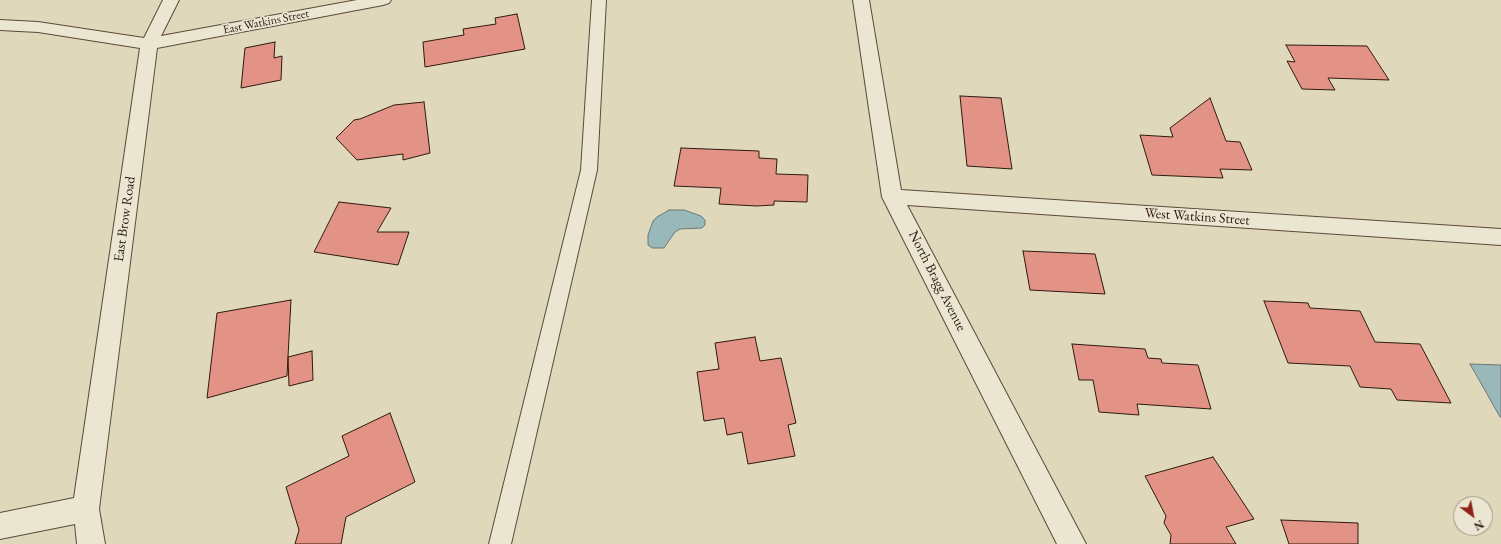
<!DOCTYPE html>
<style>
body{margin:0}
#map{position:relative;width:1501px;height:544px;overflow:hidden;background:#e0d8ba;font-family:"EB Garamond",serif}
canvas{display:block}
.north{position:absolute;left:1453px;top:496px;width:40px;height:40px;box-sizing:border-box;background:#ebe6d2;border:1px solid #9f9484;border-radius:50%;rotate:148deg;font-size:11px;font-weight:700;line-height:16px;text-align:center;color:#2d1a10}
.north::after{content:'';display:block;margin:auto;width:14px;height:18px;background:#8f2418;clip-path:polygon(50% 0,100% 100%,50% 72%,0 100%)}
</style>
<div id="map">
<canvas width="1501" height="544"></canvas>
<div class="north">N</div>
</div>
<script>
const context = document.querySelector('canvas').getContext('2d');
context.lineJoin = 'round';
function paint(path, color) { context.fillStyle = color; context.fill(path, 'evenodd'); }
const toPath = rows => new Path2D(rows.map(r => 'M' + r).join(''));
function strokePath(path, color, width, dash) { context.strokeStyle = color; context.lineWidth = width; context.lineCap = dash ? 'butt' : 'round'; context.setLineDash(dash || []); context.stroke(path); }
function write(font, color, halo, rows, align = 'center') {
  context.font = font + ' "EB Garamond",serif'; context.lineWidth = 3.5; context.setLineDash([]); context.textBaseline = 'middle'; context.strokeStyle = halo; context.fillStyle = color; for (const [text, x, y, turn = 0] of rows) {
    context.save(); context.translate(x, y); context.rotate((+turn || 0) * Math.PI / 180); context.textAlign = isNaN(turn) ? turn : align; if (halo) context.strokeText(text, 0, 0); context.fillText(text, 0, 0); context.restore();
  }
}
const water = toPath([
 [669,210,684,210,701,216,705,220,705,225,702,228,680,229,675,232,664,248,652,248,648,245,648,235,653,221,657,217,669,210],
 [1470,364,1501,365,1501,417,1500,417,1470,364]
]);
paint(water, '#98b8ba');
strokePath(water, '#6d7976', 1);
const building = toPath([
 [517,14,525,49,425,67,423,42,464,35,463,29,496,24,495,18,517,14],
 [275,42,274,58,282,56,281,80,241,88,245,48,275,42],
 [1286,45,1367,46,1389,80,1328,78,1335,90,1302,89,1287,61,1295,62,1286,45],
 [960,96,1001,98,1012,169,967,166,960,96],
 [1210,98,1226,141,1240,142,1252,170,1220,169,1223,178,1152,175,1140,135,1173,137,1170,128,1210,98],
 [424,102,430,153,403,160,403,154,357,160,336,138,354,120,360,119,394,105,424,102],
 [681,148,759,151,759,158,777,159,776,174,808,175,807,202,774,201,774,205,757,206,719,204,721,188,674,186,681,148],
 [339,202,391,208,377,232,409,232,398,265,314,252,339,202],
 [1023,251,1095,254,1105,294,1030,290,1023,251],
 [291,300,287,376,207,398,217,313,291,300],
 [1264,301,1308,303,1310,308,1360,311,1375,342,1420,344,1451,403,1397,400,1391,389,1360,387,1350,366,1288,363,1264,301],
 [755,337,760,361,781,358,796,423,788,425,795,456,748,464,742,432,727,435,724,418,704,421,697,372,719,369,715,343,755,337],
 [1072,344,1145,349,1148,358,1161,359,1162,363,1198,365,1211,409,1137,404,1139,415,1099,412,1093,380,1079,380,1072,344],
 [312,351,313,380,289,386,288,357,312,351],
 [390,413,415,482,346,517,341,544,295,544,299,530,286,487,349,456,342,436,390,413],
 [1213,457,1254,519,1226,527,1236,544,1170,544,1171,535,1164,523,1166,516,1145,476,1213,457],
 [1281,520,1358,523,1358,544,1289,544,1281,520]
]);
paint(building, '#e29385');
strokePath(building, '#2d1a10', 1);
const lane = toPath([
 [592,0,606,0,597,170,511,544,489,544,581,170,592,0]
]);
const street = toPath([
 [163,0,179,0,161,36,357,0,391,0,389,3,383,5,157,48,99,509,105,544,77,544,75,524,0,539,0,513,74,498,140,48,38,32,0,30,0,20,38,22,144,38,163,0],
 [853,0,869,0,901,190,1501,229,1501,245,907,205,1086,544,1057,544,882,197,853,0]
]);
strokePath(lane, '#5a4a3a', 2);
strokePath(street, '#5a4a3a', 2);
paint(lane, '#ebe6d2');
paint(street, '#ebe6d2');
write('12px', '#2d1a10', '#ebe6d2', [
 ["East Watkins Street",266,22,-11]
]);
write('14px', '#2d1a10', '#ebe6d2', [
 ["West Watkins Street",1197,217,4],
 ["East Brow Road",125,219,-82],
 ["North Bragg Avenue",937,281,63]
]);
</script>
